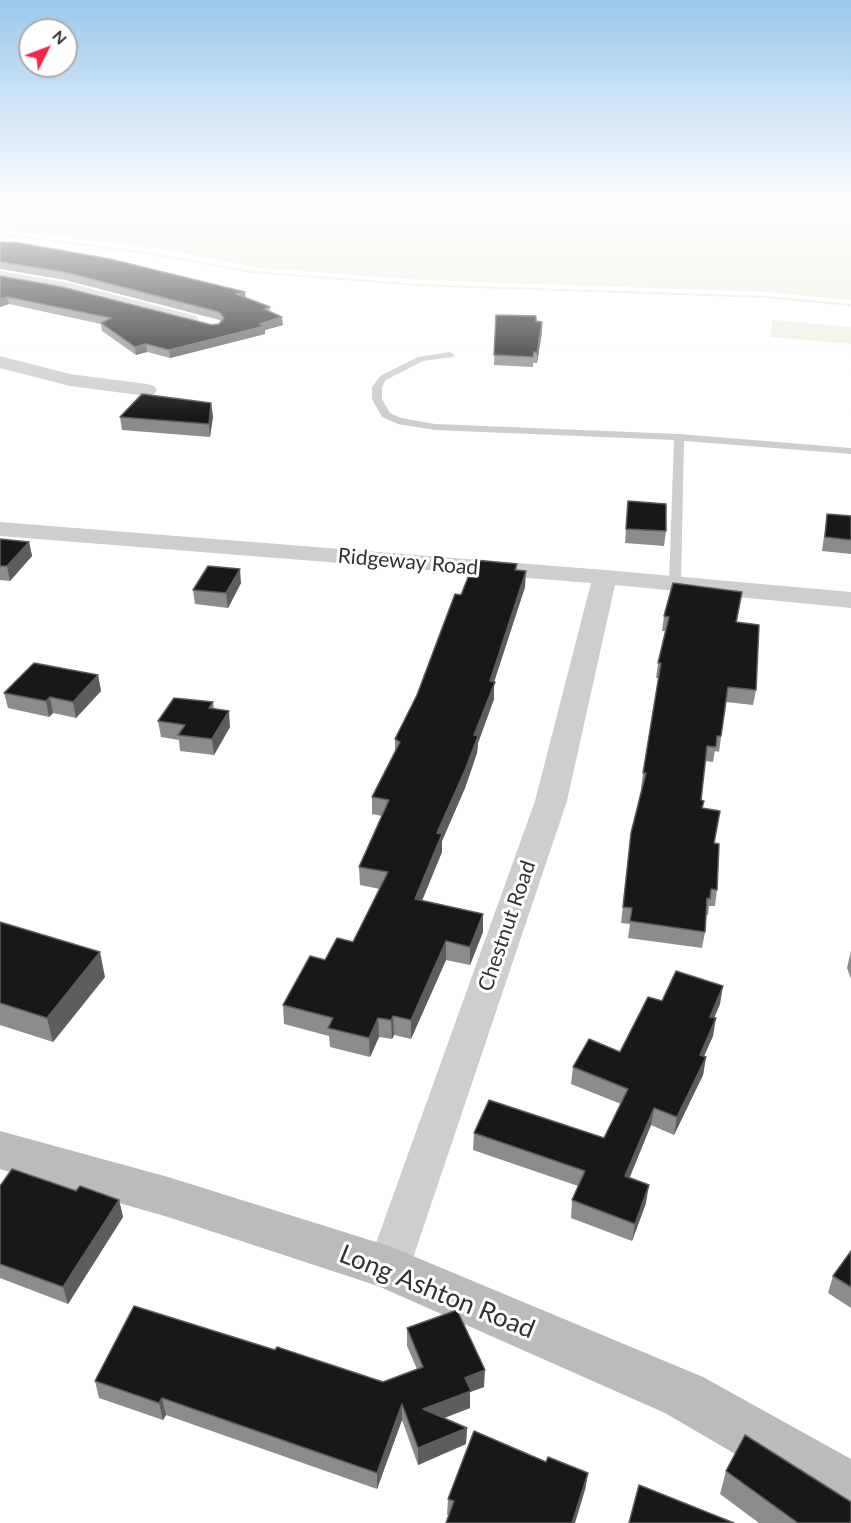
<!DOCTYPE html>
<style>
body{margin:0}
#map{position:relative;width:851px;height:1523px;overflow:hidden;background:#fff;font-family:Lato,sans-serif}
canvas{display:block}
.north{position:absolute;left:18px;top:18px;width:60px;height:60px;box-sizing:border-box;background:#fff;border:2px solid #adadad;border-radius:50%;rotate:48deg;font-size:16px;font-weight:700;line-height:24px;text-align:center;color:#313131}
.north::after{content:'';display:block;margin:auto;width:21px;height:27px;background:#f72448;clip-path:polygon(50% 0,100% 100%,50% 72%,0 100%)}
</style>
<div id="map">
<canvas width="851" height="1523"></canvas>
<div class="north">N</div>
</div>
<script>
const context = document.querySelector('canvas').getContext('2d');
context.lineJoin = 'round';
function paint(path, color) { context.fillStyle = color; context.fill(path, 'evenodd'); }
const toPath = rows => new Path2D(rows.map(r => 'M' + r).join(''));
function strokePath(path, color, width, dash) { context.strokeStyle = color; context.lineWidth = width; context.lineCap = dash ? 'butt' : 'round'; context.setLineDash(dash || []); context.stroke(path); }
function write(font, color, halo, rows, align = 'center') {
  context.font = font + ' Lato,sans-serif'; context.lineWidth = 6; context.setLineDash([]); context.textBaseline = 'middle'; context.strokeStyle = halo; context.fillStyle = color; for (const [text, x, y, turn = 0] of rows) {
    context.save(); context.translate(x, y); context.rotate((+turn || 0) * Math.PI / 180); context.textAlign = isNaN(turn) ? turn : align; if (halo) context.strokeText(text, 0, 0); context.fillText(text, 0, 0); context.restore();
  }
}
paint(toPath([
 [0,203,851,203,851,300,767,292,424,280,261,268,164,249,0,230],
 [773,320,851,327,851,344,770,337]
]), '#e9efde');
strokePath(toPath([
 [799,203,820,236,851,246],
 [0,234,147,253,251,272,419,285,765,297,851,305]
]), '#cecece', 2, [1.5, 1.5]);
paint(toPath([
 [450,352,455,355,453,357,423,361,386,380,382,387,382,399,390,413,401,418,435,424,679,434,851,448,851,454,684,441,681,583,679,586,671,586,669,583,674,440,435,430,398,424,382,417,372,399,372,387,380,376,418,357,450,352]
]), '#cecece');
paint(toPath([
 [0,271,65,282,196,316,199,320,196,324,190,325,64,292,0,281,0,271],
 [0,356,70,374,147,384,154,386,157,390,154,394,147,396,70,386,0,368,0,356],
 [0,522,605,570,851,592,851,608,615,585,567,801,405,1282,389,1288,373,1282,367,1268,535,801,591,583,0,536,0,522]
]), '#cecece');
paint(toPath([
 [0,1131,168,1177,389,1246,703,1377,851,1459,851,1518,831,1510,665,1413,378,1286,168,1217,0,1169,0,1131]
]), '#bbb');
paint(toPath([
 [0,242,246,298,270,307,270,312,283,325,265,330,265,334,170,358,147,352,136,355,102,331,101,324,9,304,0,307,0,276,212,325,219,324,221,322,220,320,65,280,0,269],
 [496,315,542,322,542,332,537,363,533,363,533,367,494,365],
 [213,416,210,437,122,430,120,417],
 [628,501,666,531,664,546,625,543],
 [827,514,851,516,851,554,822,551],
 [0,539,29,542,32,556,10,581,0,580],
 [517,564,517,570,525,587,494,682,494,699,478,743,477,753,465,788,442,841,442,852,422,901,483,932,470,965,446,960,411,1039,394,1035,392,1039,379,1037,370,1057,330,1047,329,1036,284,1024,283,1005,325,960,353,942,380,889,360,885,359,867,382,816,372,814,372,797,395,752,395,739,417,695,461,595],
 [241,583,228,608,195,604,193,590],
 [742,592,737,622,756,690,753,705,726,702,719,752,715,751,713,762,705,761,701,800,703,808,714,843,717,890,715,906,709,906,708,915,706,915,705,932,702,948,628,938,630,924,621,923,631,833,642,789,641,789,643,773,658,678,656,678,658,663,665,631,662,631,664,616],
 [98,675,101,691,76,718,53,713,49,717,8,708,4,693],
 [213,702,214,709,230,727,214,755,180,751,179,740,161,737,158,721],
 [0,922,105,977,53,1042,0,1025],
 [851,951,851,979,847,968],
 [662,1001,720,1004,714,1018,713,1036,704,1056,706,1057,703,1075,674,1135,651,1125,629,1178,646,1203,632,1241,571,1218,572,1200,578,1186,473,1150,474,1133,604,1138,621,1104,571,1084,573,1067,620,1052],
 [0,1186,76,1191,119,1200,123,1217,68,1304,0,1278],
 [851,1251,851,1308,828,1293,833,1276],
 [407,1328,484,1387,470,1392,470,1408,444,1418,467,1428,466,1444,418,1465,402,1420,377,1489,166,1415,163,1420,99,1398,95,1381,275,1350,383,1382,417,1369,407,1346],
 [546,1462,588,1473,585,1490,447,1515,448,1499],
 [726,1471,851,1523,759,1523,720,1494]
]), '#8c8c8c');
paint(toPath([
 [245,292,246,299,236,294],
 [7,297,9,304,0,307,0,299],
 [282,317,283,325,265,330,265,334,170,358,169,350],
 [542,322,542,332,537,363,537,353],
 [146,344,147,352,136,355,135,347],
 [211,403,213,416,210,437,209,424],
 [29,542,32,556,10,581,7,566],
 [240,569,241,583,228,608,226,593],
 [526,571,525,587,494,682,494,699,478,743,477,753,465,788,442,841,442,852,415,917,415,899,437,833,474,735,490,681],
 [98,675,101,691,76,718,73,702],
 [50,697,53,713,49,717,46,701],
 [229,711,230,727,214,755,212,739],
 [483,914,483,932,470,965,470,947],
 [446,941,446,960,411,1039,411,1020],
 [100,952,105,977,53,1042,47,1018],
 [723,986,720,1004,707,1034,710,1017],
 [393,1016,394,1035,392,1039,391,1020],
 [378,1018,379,1037,370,1057,369,1038],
 [716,1018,713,1036,697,1072,700,1055],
 [706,1057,703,1075,674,1135,677,1117],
 [654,1108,651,1125,623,1194,625,1176],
 [649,1185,646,1203,632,1241,635,1224],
 [119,1200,123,1217,68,1304,63,1287],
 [485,1370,484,1387,470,1392,470,1408,423,1426,423,1409,465,1378],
 [162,1398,166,1415,163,1420,159,1403],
 [402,1404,402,1420,377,1489,377,1473],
 [467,1428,466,1444,418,1465,418,1448],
 [588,1473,585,1490,575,1523,572,1523]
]), '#5d5d5d');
const building = toPath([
 [0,242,19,243,110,259,245,292,236,294,270,307,264,309,282,317,260,324,265,326,169,350,146,344,135,347,101,323,111,318,7,297,0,299,0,276,62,287,212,325,219,324,224,318,219,312,64,272,0,262,0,242],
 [496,315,536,316,536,321,542,322,537,353,534,352,533,357,494,355,496,315],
 [142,394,211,403,209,424,120,417,142,394],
 [628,501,666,504,666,531,626,529,628,501],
 [827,514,851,516,851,540,825,537,827,514],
 [0,539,29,542,7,566,0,566,0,539],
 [475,560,517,564,515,570,526,571,490,681,495,682,474,735,478,736,465,770,437,833,442,834,415,899,483,914,470,947,446,941,411,1020,393,1016,391,1020,378,1018,369,1038,328,1028,333,1018,283,1005,310,956,325,960,337,938,353,942,388,872,359,867,389,800,372,797,400,742,395,739,417,695,455,594,461,595,475,560],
 [208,566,240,569,226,593,193,590,208,566],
 [673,583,742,592,736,622,759,625,756,690,728,687,721,736,717,736,716,747,707,746,701,800,704,801,702,808,720,811,714,843,719,844,717,890,711,889,710,899,707,898,705,932,630,921,632,908,623,907,631,833,646,773,643,773,661,663,658,663,669,617,664,616,673,583],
 [34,663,98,675,73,702,50,697,46,701,4,693,34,663],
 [174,698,213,702,209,708,229,711,212,739,178,735,185,725,158,721,174,698],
 [0,922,100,952,47,1018,0,1003,0,922],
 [676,971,723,986,710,1017,716,1018,700,1055,706,1057,677,1117,654,1108,625,1176,649,1185,635,1224,572,1200,585,1171,474,1133,489,1100,604,1138,628,1089,573,1067,589,1039,620,1052,648,997,662,1001,676,971],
 [12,1169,76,1191,80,1186,119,1200,63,1287,0,1264,0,1186,12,1169],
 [851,1251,851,1287,833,1276,851,1251],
 [134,1306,275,1350,277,1347,383,1382,423,1367,407,1328,457,1310,485,1370,465,1378,471,1391,423,1409,467,1428,418,1448,402,1404,377,1473,162,1398,159,1403,95,1381,134,1306],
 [474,1431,546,1462,548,1457,588,1473,572,1523,446,1523,454,1501,448,1499,474,1431],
 [745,1435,851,1502,851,1523,798,1523,726,1471,745,1435],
 [639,1485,734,1523,629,1523,639,1485]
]);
paint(building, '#181818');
strokePath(building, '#5d5d5d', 1.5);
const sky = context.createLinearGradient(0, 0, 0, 416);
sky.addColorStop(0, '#9bc8eb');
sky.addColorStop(0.49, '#fff');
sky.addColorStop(1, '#ffffff00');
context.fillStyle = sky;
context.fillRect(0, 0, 851, 416);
write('21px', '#313131', '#fff', [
 ["Ridgeway Road",408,562,5],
 ["Chestnut Road",507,926,-71]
]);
write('26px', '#313131', '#fff', [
 ["Long Ashton Road",437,1292,22]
]);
</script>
